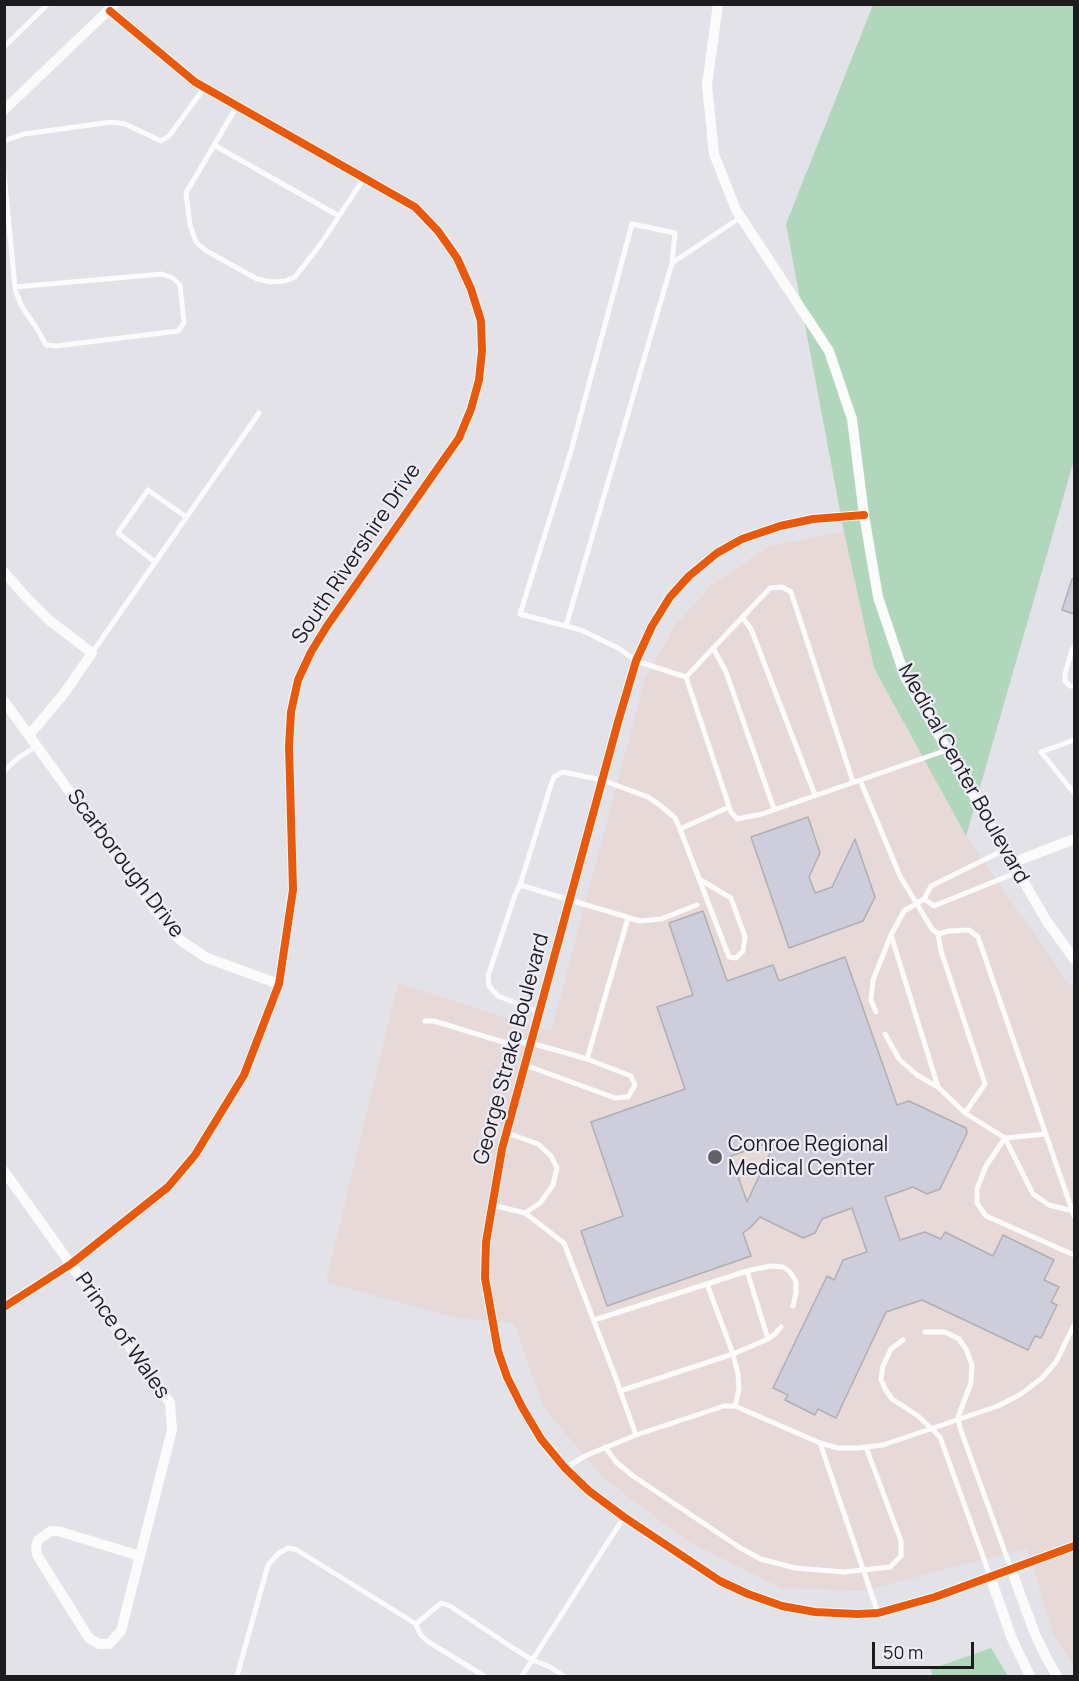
<!DOCTYPE html>
<style>
body{margin:0}
#map{position:relative;width:1079px;height:1681px;overflow:hidden;background:#e3e2e8;font-family:Manrope,sans-serif}
canvas{display:block}
.frame{position:absolute;inset:0;border:6px solid #1c1c1f;pointer-events:none}
.scale{position:absolute;left:872px;top:1642px;width:102px;height:27px;box-sizing:border-box;border:3px solid #1c1c1f;border-top:0;padding-left:8px;font-size:18px;line-height:21px;white-space:nowrap;color:#1c1c1f;-webkit-text-stroke:4px #eeedf7;paint-order:stroke}
</style>
<div id="map">
<canvas width="1079" height="1681"></canvas>
<div class="frame"></div>
<div class="scale">50 m</div>
</div>
<script>
const context = document.querySelector('canvas').getContext('2d');
context.lineJoin = 'round';
function paint(path, color) { context.fillStyle = color; context.fill(path, 'evenodd'); }
const toPath = rows => new Path2D(rows.map(r => 'M' + r).join(''));
function strokePath(path, color, width, dash) { context.strokeStyle = color; context.lineWidth = width; context.lineCap = dash ? 'butt' : 'round'; context.setLineDash(dash || []); context.stroke(path); }
function write(font, color, halo, rows, align = 'center') {
  context.font = font + ' Manrope,sans-serif'; context.lineWidth = 4.5; context.setLineDash([]); context.textBaseline = 'middle'; context.strokeStyle = halo; context.fillStyle = color; for (const [text, x, y, turn = 0] of rows) {
    context.save(); context.translate(x, y); context.rotate((+turn || 0) * Math.PI / 180); context.textAlign = isNaN(turn) ? turn : align; if (halo) context.strokeText(text, 0, 0); context.fillText(text, 0, 0); context.restore();
  }
}
paint(toPath([
 [844,532,874,668,966,836,1068,983,1074,988,1074,1667,1053,1632,1027,1548,862,1591,781,1588,687,1541,602,1477,544,1408,514,1323,456,1318,326,1282,398,983,551,1032,645,679,675,626,711,585,769,546]
]), '#e7d9d7');
paint(toPath([
 [873,5,1074,5,1074,460,966,836,874,668,844,532,786,224],
 [991,1648,1008,1676,932,1676,931,1669]
]), '#b0d7bb');
const building = toPath([
 [1072,579,1074,579,1074,614,1062,610,1072,579],
 [808,817,820,853,809,877,815,893,832,887,855,839,875,897,863,921,789,948,751,837,808,817],
 [703,911,727,981,773,965,779,981,845,957,897,1105,909,1101,966,1128,967,1133,940,1189,927,1194,913,1187,885,1197,900,1240,925,1232,941,1239,945,1232,993,1256,1003,1235,1054,1260,1044,1280,1059,1287,1051,1302,1057,1305,1041,1338,1035,1336,1028,1350,922,1300,886,1312,836,1418,818,1409,815,1415,785,1400,788,1395,773,1388,827,1276,834,1280,843,1260,867,1252,852,1208,822,1219,815,1233,803,1238,760,1217,751,1227,743,1233,751,1256,607,1306,581,1231,623,1216,591,1122,685,1089,657,1007,693,995,669,923,703,911],
 [776,1140,747,1202,731,1156,776,1140]
]);
paint(building, '#cecddb');
strokePath(building, '#afafb3', 1.5);
strokePath(toPath([
 [4,47,48,4],
 [237,106,186,193,190,225,196,242,205,250,257,279,271,282,285,281,295,277,320,245,364,178],
 [4,141,24,134,112,122,125,124,161,141,169,136,205,87],
 [214,145,339,216],
 [4,174,15,287,16,292,22,307,36,327,46,345,56,346,178,331,184,323,180,285,173,278,162,274,15,287],
 [741,217,672,263,675,233,632,224,571,451,520,614,581,630,620,649,636,661,686,677,731,812,737,819,762,814,947,750],
 [155,562,118,533,148,490,186,517],
 [742,617,751,629,815,795],
 [566,626,672,263],
 [1074,647,1072,650,1065,674,1065,681,1070,686,1074,686],
 [713,648,726,672,774,809],
 [92,653,259,413],
 [686,677,770,588,782,587,791,592,853,782],
 [1074,740,1041,752,1074,793],
 [4,771,18,758,37,746],
 [860,780,900,876,932,929,938,934,949,931,969,930,978,937,1074,1216],
 [680,829,729,957,736,958,743,951,745,937,731,898,699,879],
 [1004,850,931,886,924,899,904,911,891,935,938,1087,965,1113,1005,1138,986,1166,977,1189,977,1203,986,1216,1074,1255],
 [520,885,515,895,488,976,489,986,498,996,539,1012],
 [924,899,934,906,1018,872],
 [697,905,661,919,640,921,520,885,550,788,554,777,563,772,602,780,648,797,661,806,675,818,680,829,729,807],
 [938,934,941,951,985,1084,965,1113],
 [876,1012,871,1000,873,980,891,935],
 [425,1021,434,1021,503,1042,531,1043,587,1059,631,1076,635,1085,628,1097,615,1098,525,1065],
 [885,1034,899,1059,917,1075,938,1087],
 [587,1059,628,918],
 [507,1133,538,1144,551,1156,557,1168,553,1185,540,1203,525,1213],
 [1046,1134,1005,1138,1033,1194,1049,1205,1073,1211],
 [492,1205,525,1213,564,1243,615,1376,636,1435],
 [747,1271,768,1339],
 [707,1284,747,1271,770,1266,783,1267,789,1271,796,1281,796,1293,793,1306],
 [594,1320,707,1284,733,1354,738,1374,739,1389,735,1406],
 [925,1332,945,1332,959,1339,966,1349,972,1365,971,1383,958,1417,960,1428,1011,1569],
 [903,1340,891,1349,883,1366,881,1379,885,1389,892,1399,918,1416,940,1437,990,1576],
 [620,1391,733,1354,768,1339,776,1333,781,1327],
 [820,1443,878,1613],
 [605,1447,616,1462,633,1476,742,1549,761,1559,795,1568,844,1572,890,1567,901,1556,901,1541,866,1447],
 [565,1468,585,1456,636,1435,724,1406,735,1406,820,1443,838,1448,858,1448,883,1445,998,1406,1021,1394,1042,1378,1056,1362,1074,1325],
 [416,1624,420,1634,427,1641,484,1676],
 [237,1676,268,1565,279,1553,288,1548,297,1550,416,1624,441,1603,450,1606,516,1650,533,1660,550,1667,564,1676],
 [522,1676,624,1517]
]), '#fbfbfc', 5);
strokePath(toPath([
 [718,4,707,85,714,154,736,210,829,351,852,419,864,515,878,597,905,677,1046,920,1074,959],
 [4,110,115,4],
 [864,515,813,519,780,526,742,539,717,553,689,576,670,597,652,626,636,661,618,722,502,1149,486,1242,485,1278,498,1351,507,1377,522,1407,541,1439,565,1468,589,1491,624,1517,720,1581,748,1594,782,1606,815,1612,857,1614,878,1613,935,1597,1074,1546],
 [4,572,27,598,49,620,92,653,63,695,29,735],
 [4,701,156,911,180,940,207,958,279,984],
 [1012,863,1074,839],
 [4,1171,170,1403,172,1430,140,1556],
 [4,1307,71,1264,168,1187,195,1155,244,1075,279,984,293,890,289,746,291,712,298,680,311,652,327,626,459,438,471,409,479,380,482,351,481,321,471,289,457,258,438,231,415,207,195,82,110,11],
 [51,1531,58,1531,140,1556,121,1631,109,1644,99,1644,89,1638,37,1555,36,1547,38,1540,51,1531],
 [1011,1569,1035,1634,1047,1659,1057,1676],
 [990,1576,1012,1639,1030,1676]
]), '#fbfbfc', 10);
strokePath(toPath([
 [864,515,813,519,780,526,742,539,717,553,689,576,670,597,652,626,636,661,618,722,502,1149,486,1242,485,1278,498,1351,507,1377,522,1407,541,1439,565,1468,589,1491,624,1517,720,1581,748,1594,782,1606,815,1612,857,1614,878,1613,935,1597,1074,1546],
 [4,1307,71,1264,168,1187,195,1155,244,1075,279,984,293,890,289,746,291,712,298,680,311,652,327,626,459,438,471,409,479,380,482,351,481,321,471,289,457,258,438,231,415,207,195,82,110,11]
]), '#e8590c', 8);
for (const [x, y, r, color] of [
 [715,1157,8,"#626165"]
]) { const dot = new Path2D(); dot.arc(x, y, r, 0, 2 * Math.PI); context.fillStyle = color; context.fill(dot); strokePath(dot, '#eeedf7', 2); }
write('21px', '#1c1c1f', '#eeedf7', [
 ["South Rivershire Drive",357,554,-56],
 ["Medical Center Boulevard",963,774,61],
 ["Scarborough Drive",125,864,53],
 ["George Strake Boulevard",512,1049,-75],
 ["Prince of Wales",122,1336,55]
]);
write('21px', '#1c1c1f', '#eeedf7', [
 ["Conroe Regional",728,1145],
 ["Medical Center",728,1169]
], 'left');
</script>
